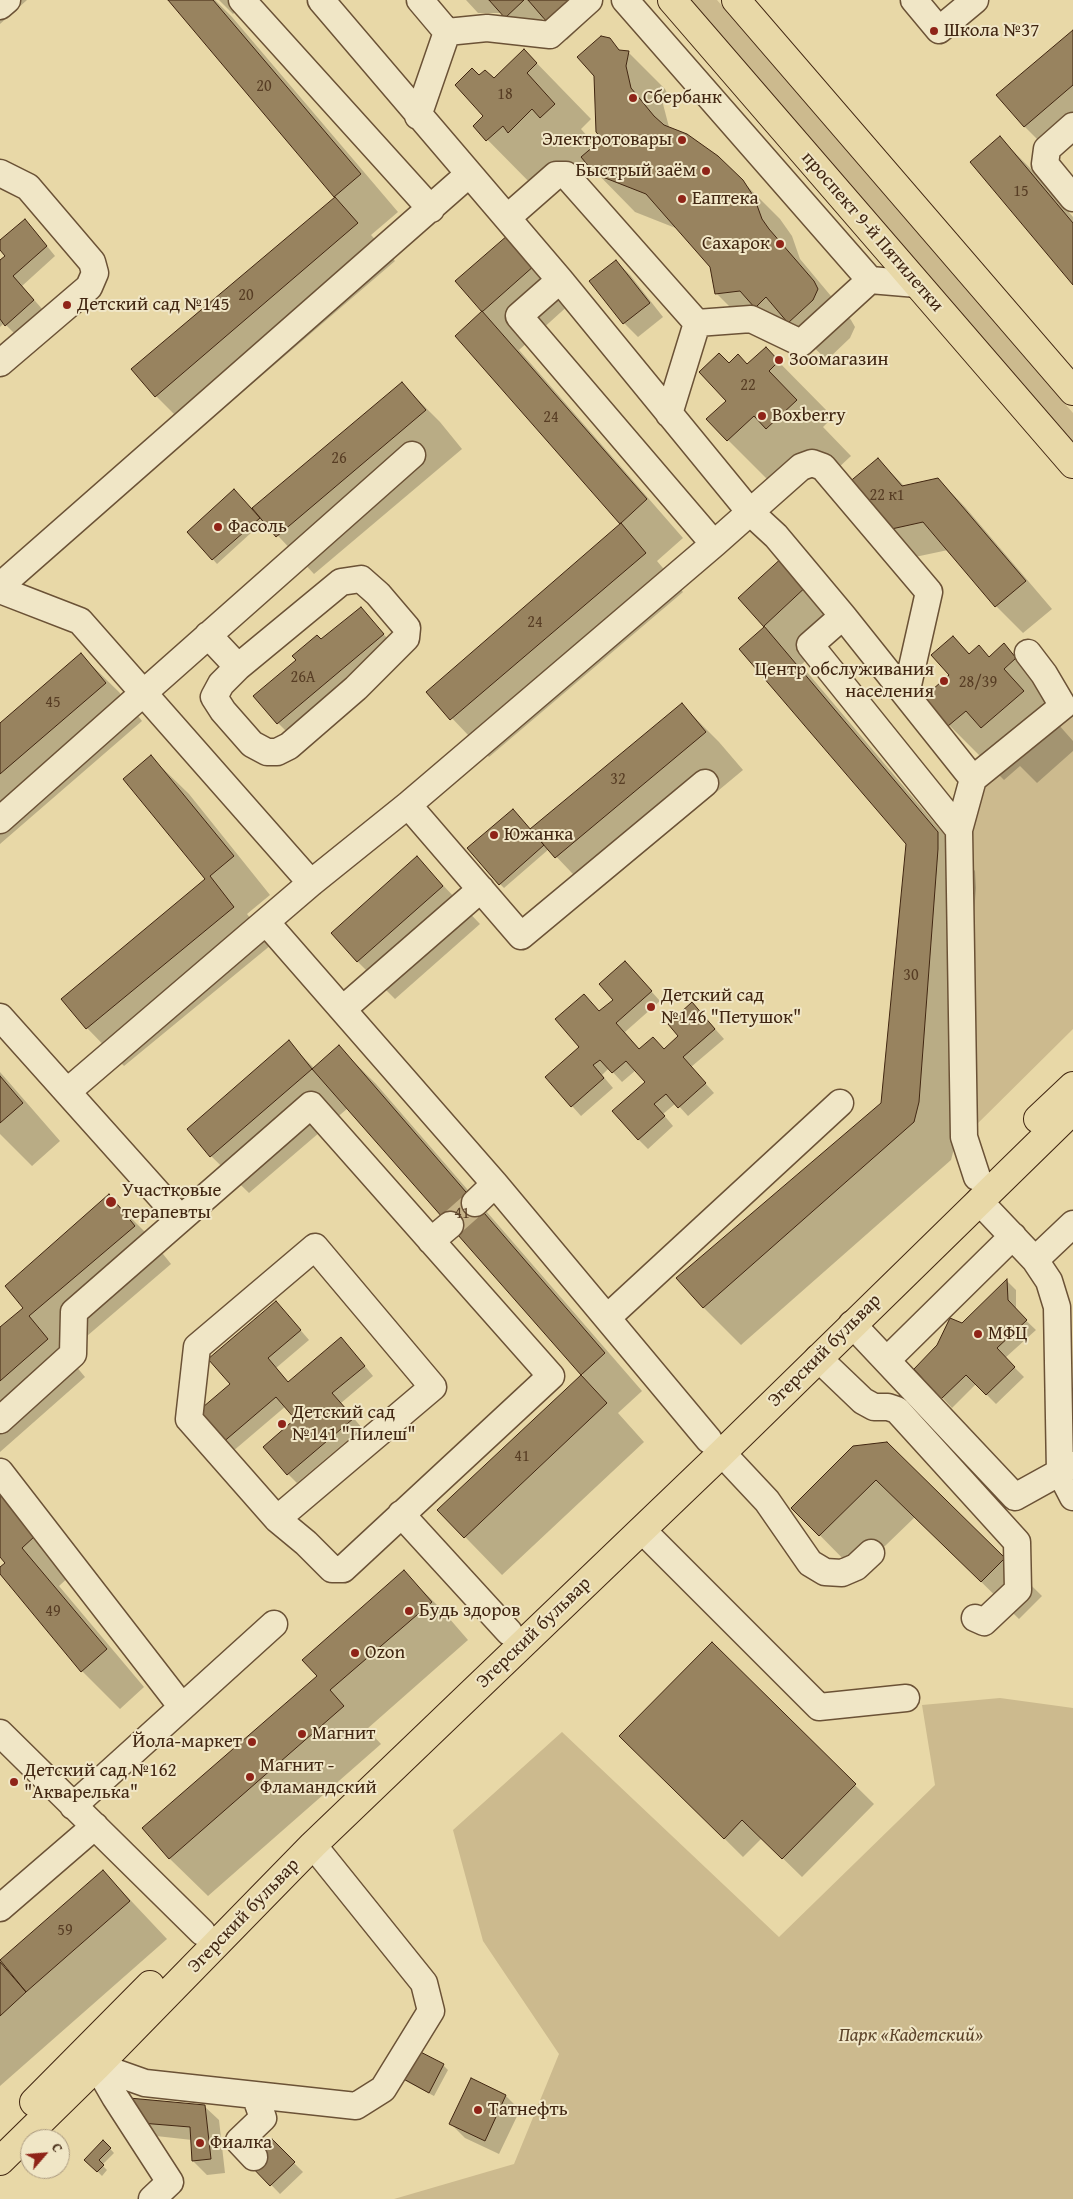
<!DOCTYPE html>
<meta charset="utf-8">
<style>
body{margin:0}
#map{position:relative;width:1073px;height:2199px;overflow:hidden;background:#e8d8a7;font-family:"Gentium Book Plus",serif}
canvas{display:block}
.north{position:absolute;left:20px;top:2129px;width:50px;height:50px;box-sizing:border-box;background:#f0e6c6;border:1px solid #aa997e;border-radius:50%;rotate:63deg;font-size:14px;font-weight:700;line-height:20px;text-align:center;color:#412611}
.north::after{content:'';display:block;margin:auto;width:18px;height:22px;background:#8f2418;clip-path:polygon(50% 0,100% 100%,50% 72%,0 100%)}
</style>
<div id="map">
<canvas width="1073" height="2199"></canvas>
<div class="north">С</div>
</div>
<script>
const context = document.querySelector('canvas').getContext('2d');
context.lineJoin = 'round';
function paint(path, color) { context.fillStyle = color; context.fill(path, 'evenodd'); }
const toPath = rows => new Path2D(rows.map(r => 'M' + r).join(''));
function strokePath(path, color, width, dash) { context.strokeStyle = color; context.lineWidth = width; context.lineCap = dash ? 'butt' : 'round'; context.setLineDash(dash || []); context.stroke(path); }
function write(font, color, halo, rows, align = 'center') {
  context.font = font + ' "Gentium Book Plus",serif'; context.lineWidth = 4; context.setLineDash([]); context.textBaseline = 'middle'; context.strokeStyle = halo; context.fillStyle = color; for (const [text, x, y, turn = 0] of rows) {
    context.save(); context.translate(x, y); context.rotate((+turn || 0) * Math.PI / 180); context.textAlign = isNaN(turn) ? turn : align; if (halo) context.strokeText(text, 0, 0); context.fillText(text, 0, 0); context.restore();
  }
}
paint(toPath([
 [690,0,717,0,1073,413,1073,444],
 [1073,709,1073,1029,964,1137,973,779,1048,736],
 [1000,1698,1073,1708,1073,2199,394,2199,514,2164,559,2054,483,1941,453,1830,562,1732,779,1937,935,1785,922,1705]
]), '#ccba8e');
paint(toPath([
 [0,0,27,0,0,24],
 [170,0,215,0,232,17,398,212,371,235,395,261,194,434,156,396,133,369,336,197],
 [219,0,249,0,233,14],
 [466,0,581,0,590,14,588,20,567,40,545,17,524,36,502,13,478,13],
 [1073,32,1073,135,1052,154,1024,126],
 [609,40,621,51,627,51,665,89,667,93,663,104,669,127,742,181,780,219,792,236,800,259,851,320,855,327,850,338,827,360,802,336,754,331,716,293,711,266,678,229,635,212,588,164,564,187,542,195,474,126,485,116,479,77,494,80,524,50,591,119,581,129,596,146,604,139],
 [1000,138,1037,175,1073,217,1073,283],
 [34,230,55,256,22,286,43,310,15,334,4,323,0,327,0,261,7,256,0,248,0,241],
 [508,236,571,303,519,350,683,538,657,561,683,592,489,757,427,692,622,524,457,336,483,311,457,282],
 [616,261,630,275,663,317,638,337,624,323],
 [766,349,833,417,823,427,851,456,822,483,809,470,783,495,728,440,729,364,748,366],
 [402,384,440,422,462,449,314,574,264,521,217,564,189,532,238,495,259,519],
 [878,459,905,487,938,479,965,507,1052,609,1023,633,996,606,948,550,915,557,888,529],
 [785,557,847,622,801,665,975,871,976,888,956,1141,951,1160,741,1345,703,1307,883,1104,907,843,741,650,766,627,740,598],
 [360,609,402,654,297,742,278,723,321,641],
 [953,637,970,654,979,647,990,658,1004,645,1059,700,1058,724,1073,741,1073,751,1037,783,1020,766,1004,780,949,725,925,697,951,675],
 [81,655,119,692,142,721,0,844,0,725],
 [682,705,719,742,743,770,593,895,549,849,504,888,500,884,530,830],
 [151,757,189,794,270,895,247,914,271,945,124,1066,87,1028,207,879],
 [417,858,480,924,395,999,358,962],
 [625,962,660,1001,625,1032,640,1050,664,1050,701,1013,724,1039,691,1067,714,1093,688,1116,676,1103,663,1114,673,1126,648,1149,638,1139,647,1082,636,1070,622,1082,609,1068,602,1075,613,1088,581,1116,546,1077,581,1047,600,1013,615,1000],
 [288,1042,314,1068,339,1047,376,1084,642,1391,618,1413,644,1442,502,1575,439,1510,583,1375,348,1108,249,1193,211,1156],
 [0,1072,60,1141,32,1166,0,1134],
 [109,1196,147,1234,171,1264,66,1354,85,1377,0,1452,0,1329,24,1308],
 [1007,1281,1016,1290,1016,1311,1036,1330,1005,1358,1024,1377,996,1404,976,1384,952,1408,916,1369],
 [285,1312,309,1340,276,1368,289,1383,350,1348,373,1376,341,1403,362,1428,297,1483,288,1474,297,1419,286,1406,232,1452,222,1443,232,1384],
 [1073,1383,1073,1435,1070,1431],
 [887,1443,1042,1596,1019,1619,915,1517,857,1573,793,1508],
 [0,1489,72,1574,59,1586,144,1687,120,1709,82,1671,0,1572,0,1569,7,1563,0,1555],
 [404,1572,442,1610,468,1640,367,1729,381,1744,208,1896,170,1859,144,1828,318,1676],
 [712,1644,874,1804,802,1877,762,1838,743,1857,621,1736],
 [103,1871,167,1939,0,2086,0,1962],
 [406,2046,443,2065,448,2070,434,2096,396,2076],
 [472,2080,506,2096,520,2110,499,2154,465,2138,451,2124],
 [204,2106,219,2120,225,2173,207,2175,193,2161,192,2140,156,2136,142,2122],
 [103,2141,114,2153,102,2165,107,2170,102,2176,86,2160],
 [272,2141,303,2172,280,2194,250,2163]
]), '#0003');
const building = toPath([
 [168,0,213,0,361,174,334,197,168,0],
 [489,0,524,0,505,18,489,0],
 [528,0,570,0,547,22,528,0],
 [1073,30,1073,85,1024,127,996,95,1073,30],
 [601,36,610,38,619,50,629,51,626,66,631,88,654,116,664,125,687,134,718,156,743,180,754,197,762,219,769,229,814,281,818,289,813,300,788,323,766,297,755,308,740,291,715,294,710,267,646,194,595,174,581,157,602,139,596,132,594,76,577,57,601,36],
 [524,49,537,63,527,73,555,104,540,118,532,109,508,133,503,126,486,141,473,126,483,116,455,85,472,68,479,75,485,70,494,78,524,49],
 [1000,136,1073,223,1073,285,970,162,1000,136],
 [335,197,358,223,155,397,131,369,335,197],
 [25,219,47,246,13,276,34,300,5,326,0,319,0,260,5,256,0,250,0,240,25,219],
 [508,235,535,265,482,312,455,281,508,235],
 [616,260,650,303,623,324,589,281,616,260],
 [482,311,647,499,620,524,455,336,482,311],
 [766,347,779,361,769,371,797,400,766,429,754,416,727,441,706,419,726,401,699,372,719,353,729,363,738,354,747,364,766,347],
 [402,382,426,410,276,537,252,508,402,382],
 [878,458,902,486,938,478,1026,581,995,607,923,522,887,530,847,484,878,458],
 [234,489,260,518,212,560,187,532,234,489],
 [621,523,646,553,450,720,426,692,621,523],
 [785,555,810,583,764,626,938,832,938,849,919,1102,914,1122,703,1308,676,1278,881,1103,906,844,739,649,764,627,738,598,785,555],
 [361,607,384,634,277,724,253,696,296,660,292,656,317,635,321,639,361,607],
 [953,636,969,654,979,645,989,657,1004,643,1016,658,1004,669,1024,691,981,728,966,711,948,726,924,697,949,675,931,655,953,636],
 [81,653,106,683,0,774,0,723,81,653],
 [682,703,706,732,555,858,530,829,682,703],
 [151,755,234,856,210,876,234,907,86,1029,61,999,205,879,123,779,151,755],
 [513,809,544,845,499,885,467,848,513,809],
 [417,856,443,886,357,962,331,933,417,856],
 [625,961,652,991,616,1023,639,1049,653,1037,664,1049,678,1036,668,1024,692,1002,715,1029,683,1057,706,1083,678,1108,666,1094,654,1104,665,1116,638,1140,612,1111,645,1082,626,1061,612,1073,600,1060,593,1065,604,1078,571,1107,545,1077,579,1047,555,1019,584,994,599,1011,613,1000,599,984,625,961],
 [289,1040,312,1069,210,1157,187,1129,289,1040],
 [339,1045,605,1353,581,1375,312,1069,339,1045],
 [0,1076,23,1103,0,1123,0,1076],
 [109,1194,135,1226,29,1316,48,1339,0,1381,0,1327,23,1308,5,1286,109,1194],
 [1007,1279,1008,1300,1027,1320,997,1348,1015,1367,986,1395,966,1375,941,1399,914,1369,937,1345,950,1318,962,1323,1007,1279],
 [276,1301,301,1330,268,1358,288,1382,341,1337,365,1366,332,1393,354,1418,287,1475,263,1447,295,1419,276,1397,221,1444,196,1413,230,1384,208,1359,276,1301],
 [581,1375,607,1403,464,1538,437,1510,581,1375],
 [887,1442,1005,1558,981,1582,876,1480,819,1536,791,1508,853,1446,887,1442],
 [0,1494,35,1536,22,1548,107,1649,81,1672,0,1574,0,1567,5,1563,0,1557,0,1494],
 [404,1570,432,1602,330,1690,344,1706,169,1859,142,1828,317,1676,302,1660,404,1570],
 [712,1642,856,1784,782,1859,742,1820,724,1839,619,1736,712,1642],
 [103,1870,130,1901,26,1992,0,1960,103,1870],
 [0,1962,26,1992,0,2016,0,1962],
 [405,2044,444,2064,429,2093,391,2072,405,2044],
 [471,2078,506,2095,485,2141,449,2124,471,2078],
 [129,2098,205,2105,211,2159,192,2161,190,2127,141,2123,129,2098],
 [272,2139,295,2162,270,2186,248,2163,272,2139],
 [103,2140,111,2148,99,2160,104,2165,97,2172,84,2160,103,2140]
]);
paint(building, '#98835f');
strokePath(building, '#412611', 1);
strokePath(toPath([
 [450,1225,475,1203]
]), '#c7b489', 26, [26, 13]);
const minor = toPath([
 [242,0,431,209],
 [321,0,560,280,750,512,776,536,843,616,973,779,1063,706,1044,674,1028,653],
 [625,0,870,280,917,284],
 [914,0,939,30,975,0],
 [0,6,7,0],
 [447,32,487,28,550,35,589,0],
 [418,116,447,32,420,0],
 [1073,126,1047,149,1045,164,1073,198],
 [0,173,28,187,92,262,95,273,89,287,0,363],
 [507,218,556,175,566,175,697,323,669,414],
 [560,280,519,316,714,544],
 [697,323,751,319,801,343,870,280],
 [0,586,469,174],
 [0,590,80,621,311,883],
 [843,616,810,645,959,830],
 [208,635,238,667,341,582,361,579,378,594,407,628,406,638,356,688,289,746,277,752,267,752,252,744,223,711,214,697,221,684,238,667],
 [973,779,959,830,964,1137,977,1177],
 [408,805,521,936,705,783],
 [0,820,412,455],
 [266,922,495,1184,709,1440],
 [343,1009,481,889],
 [0,1017,180,1218],
 [68,1091,311,883,408,805,714,544,801,467,812,463,823,467,929,592,906,694],
 [979,1201,1035,1260,1049,1281,1057,1307,1060,1472,1073,1497],
 [475,1203,495,1184],
 [431,1241,450,1225],
 [1035,1260,1073,1224],
 [608,1317,840,1103],
 [852,1324,1015,1497,1073,1465],
 [818,1358,863,1401,874,1407,888,1407,897,1410,1017,1542,1018,1590,984,1622,975,1618],
 [887,1360,1013,1236],
 [0,1420,73,1354,74,1312,311,1105,551,1376,343,1569,332,1569,306,1543,277,1519,189,1419,197,1347,315,1247,433,1387,277,1519],
 [722,1453,767,1501,810,1563,825,1572,842,1573,856,1567,871,1553],
 [0,1472,182,1707],
 [401,1514,509,1632],
 [642,1530,819,1707,906,1698],
 [0,1733,202,1932],
 [73,1806,274,1624],
 [0,1908,95,1826],
 [97,2066,145,2083,356,2106,383,2089,431,2011,424,1983,313,1845],
 [97,2066,115,2097,170,2182,152,2199],
 [254,2157,239,2141,263,2118,255,2095]
]);
const major = toPath([
 [672,0,1073,464],
 [736,0,1073,391],
 [1038,1119,1073,1086],
 [34,2102,150,1985],
 [0,2161,97,2066,313,1845,722,1453,1073,1110]
]);
strokePath(minor, '#6b5236', 29);
strokePath(major, '#412611', 30);
strokePath(minor, '#f0e6c6', 26);
strokePath(major, '#e8d8a7', 28);
for (const [x, y, r, color] of [
 [934,31,5,"#8f2418"],
 [633,98,5,"#8f2418"],
 [682,140,5,"#8f2418"],
 [706,171,5,"#8f2418"],
 [682,199,5,"#8f2418"],
 [780,244,5,"#8f2418"],
 [67,305,5,"#8f2418"],
 [779,360,5,"#8f2418"],
 [762,416,5,"#8f2418"],
 [218,527,5,"#8f2418"],
 [944,681,5,"#8f2418"],
 [494,835,5,"#8f2418"],
 [651,1007,5,"#8f2418"],
 [111,1202,6,"#8f2418"],
 [978,1334,5,"#8f2418"],
 [282,1424,5,"#8f2418"],
 [409,1611,5,"#8f2418"],
 [355,1653,5,"#8f2418"],
 [302,1734,5,"#8f2418"],
 [252,1742,5,"#8f2418"],
 [250,1777,5,"#8f2418"],
 [14,1782,5,"#8f2418"],
 [478,2110,5,"#8f2418"],
 [200,2143,5,"#8f2418"]
]) { const dot = new Path2D(); dot.arc(x, y, r, 0, 2 * Math.PI); context.fillStyle = color; context.fill(dot); strokePath(dot, '#f0e6c6', 2); }
write('16px', '#573d24', null, [
 ["20",264,87],
 ["18",505,95],
 ["15",1021,192],
 ["20",246,296],
 ["22",748,386],
 ["24",551,418],
 ["26",339,459],
 ["22 к1",887,496],
 ["24",535,623],
 ["26А",303,678],
 ["28/39",978,683],
 ["45",53,703],
 ["32",618,780],
 ["30",911,976],
 ["41",462,1214],
 ["41",522,1457],
 ["49",53,1612],
 ["59",65,1931]
]);
write('19px', '#412611', '#f0e6c6', [
 ["Школа №37",944,31],
 ["Сбербанк",643,98],
 ["Электротовары",672,140,"right"],
 ["Быстрый заём",696,171,"right"],
 ["Еаптека",692,199],
 ["Сахарок",770,244,"right"],
 ["Детский сад №145",77,305],
 ["Зоомагазин",789,360],
 ["Boxberry",772,416],
 ["Фасоль",228,527],
 ["Центр обслуживания",934,670,"right"],
 ["населения",934,692,"right"],
 ["Южанка",504,835],
 ["Детский сад",661,996],
 ["№146 \"Петушок\"",661,1018],
 ["Участковые",122,1191],
 ["терапевты",122,1213],
 ["МФЦ",988,1334],
 ["Детский сад",292,1413],
 ["№141 \"Пилеш\"",292,1435],
 ["Будь здоров",419,1611],
 ["Ozon",365,1653],
 ["Магнит",312,1734],
 ["Йола-маркет",242,1742,"right"],
 ["Магнит -",260,1766],
 ["Фламандский",260,1788],
 ["Детский сад №162",24,1771],
 ["\"Акварелька\"",24,1793],
 ["Татнефть",488,2110],
 ["Фиалка",210,2143]
], 'left');
write('19px', '#412611', '#f0e6c6', [
 ["проспект 9-й Пятилетки",872,232,49],
 ["Эгерский бульвар",825,1351,-45],
 ["Эгерский бульвар",534,1633,-44],
 ["Эгерский бульвар",244,1916,-46]
]);
write('italic 19px', '#5d442a', '#f0e6c6', [
 ["Парк «Кадетский»",911,2036]
]);
</script>
